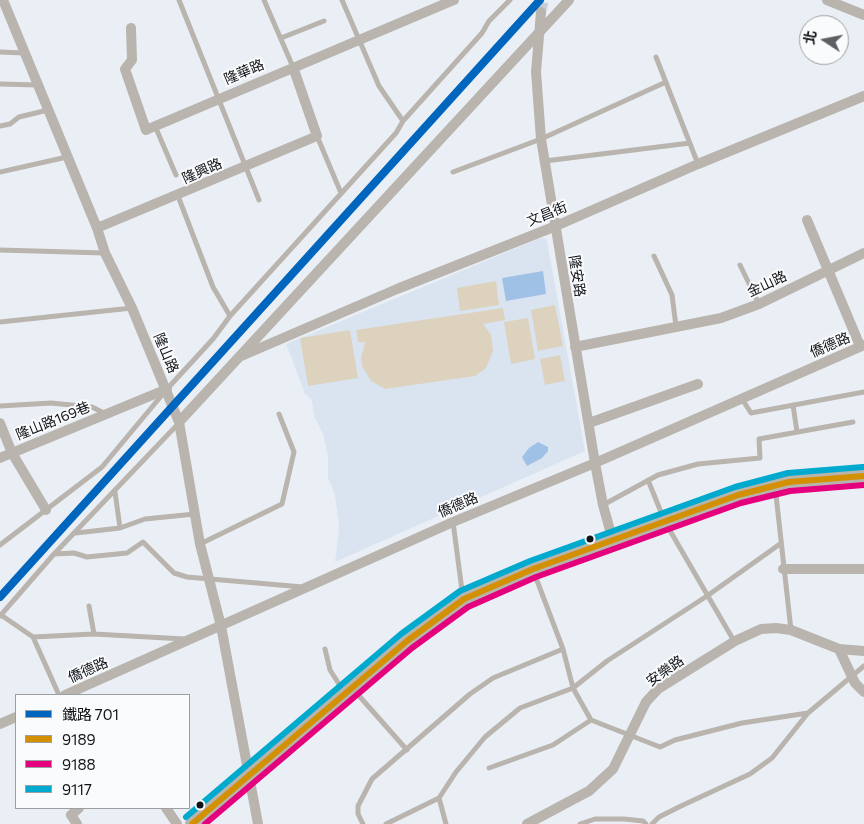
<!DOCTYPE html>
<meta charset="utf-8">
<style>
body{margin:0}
#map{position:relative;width:864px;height:824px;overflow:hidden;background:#eaeff5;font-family:Commissioner,"Noto Sans TC",sans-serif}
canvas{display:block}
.legend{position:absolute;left:15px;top:694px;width:175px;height:115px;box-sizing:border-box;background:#fafbfd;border:1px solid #9c9ea1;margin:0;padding:6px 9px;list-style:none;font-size:15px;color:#101317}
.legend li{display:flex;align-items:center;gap:10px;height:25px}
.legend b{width:25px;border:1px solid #9c9ea1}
.north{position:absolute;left:799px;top:15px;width:50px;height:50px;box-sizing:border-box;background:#fafbfd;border:1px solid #9c9ea1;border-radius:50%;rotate:281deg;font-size:14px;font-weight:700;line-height:20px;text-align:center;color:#101317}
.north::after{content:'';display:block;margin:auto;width:18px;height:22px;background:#5c6065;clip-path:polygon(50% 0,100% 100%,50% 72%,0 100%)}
</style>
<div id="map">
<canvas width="864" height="824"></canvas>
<ul class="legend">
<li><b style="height:6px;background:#0065bd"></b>鐵路 701</li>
<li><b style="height:6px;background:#d49003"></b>9189</li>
<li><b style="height:6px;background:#e5007d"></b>9188</li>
<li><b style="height:6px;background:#00a9ce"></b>9117</li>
</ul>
<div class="north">北</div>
</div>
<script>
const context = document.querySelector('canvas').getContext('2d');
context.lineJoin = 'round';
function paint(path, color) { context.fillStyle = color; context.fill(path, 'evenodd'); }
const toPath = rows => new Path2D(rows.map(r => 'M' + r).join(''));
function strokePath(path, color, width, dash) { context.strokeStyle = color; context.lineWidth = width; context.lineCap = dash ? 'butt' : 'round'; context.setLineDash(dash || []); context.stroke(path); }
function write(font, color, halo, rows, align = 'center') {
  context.font = font + ' Commissioner,"Noto Sans TC",sans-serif'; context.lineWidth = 4; context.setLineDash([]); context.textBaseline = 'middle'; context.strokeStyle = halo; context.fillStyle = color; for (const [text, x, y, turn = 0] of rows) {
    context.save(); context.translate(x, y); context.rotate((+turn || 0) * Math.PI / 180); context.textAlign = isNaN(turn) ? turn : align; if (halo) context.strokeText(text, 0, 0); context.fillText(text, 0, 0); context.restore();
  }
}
paint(toPath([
 [544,238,547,241,585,451,335,562,339,527,335,495,328,478,328,457,323,434,314,416,312,400,305,394,286,344,538,239]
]), '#dae4f0');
paint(toPath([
 [496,281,499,305,460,311,457,288],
 [555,305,563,346,538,351,531,310],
 [503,308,505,320,483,324,491,335,493,351,486,368,475,376,385,389,371,381,362,366,361,358,365,342,358,342,356,330],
 [528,318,535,359,511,364,504,322],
 [350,330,358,378,308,386,300,338],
 [560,355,565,381,545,385,540,359]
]), '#ddd2be');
paint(toPath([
 [543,271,546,294,506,301,502,278],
 [538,442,548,447,548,451,542,458,527,466,522,457,529,448]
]), '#a0c1e6');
strokePath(toPath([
 [541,12,544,0]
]), '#c9ced4', 10, [10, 5]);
strokePath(toPath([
 [179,0,259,200],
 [264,0,293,67],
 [342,0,379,86,403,121],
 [281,38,324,21],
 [0,52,24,53],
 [656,57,698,164],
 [0,84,37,85],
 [0,126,10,124,19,117,48,110],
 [155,126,176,175],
 [317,136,341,193],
 [545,161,690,143],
 [0,172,67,157],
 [453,172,541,139,666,82],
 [178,196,213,287,230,316],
 [0,250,104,253],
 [654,256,672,295,676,326],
 [740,265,759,304],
 [0,322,132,308],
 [742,399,751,413,864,392],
 [793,405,797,432],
 [0,406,51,403,92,407,106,414],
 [648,480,665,522,734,641],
 [775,486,791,630],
 [115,492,120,528],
 [603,505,658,475,698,464,760,458,759,439,853,422],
 [453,522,463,598],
 [76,533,120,528,145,519,195,514],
 [200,544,282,504,294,452,279,414],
 [0,545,102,467,167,389,213,339,230,316,396,133,403,121,482,33,489,21,510,0],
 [54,554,74,553,87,557,127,553,143,542,174,573,187,577,303,587],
 [533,570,563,649],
 [89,606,94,634],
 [1,615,33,637,94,634,184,639],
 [0,616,54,554,178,424],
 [33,637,59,695],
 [325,649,330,670,344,692],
 [353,689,407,750],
 [489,768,553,745,591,720],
 [439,798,446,824],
 [363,824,358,814,358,806,372,779,470,694,493,678,563,649,573,688,591,720,660,747,675,740,742,723,808,713],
 [386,824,439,798,456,772,485,737,520,708,573,688,607,661,707,596,780,544],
 [580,824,595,819,624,819,643,821,646,824],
 [652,824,659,817,681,806,750,774,772,758,808,713,864,666]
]), '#b9b4ae', 5);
strokePath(toPath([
 [3,0,97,228,105,253,132,308,179,422,200,544,221,626,258,824],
 [827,0,864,15],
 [541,12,536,72,541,139,595,463,603,505,613,541],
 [131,28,132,60,125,69,146,130,454,0],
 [807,220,860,346],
 [97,228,317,136,293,67],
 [575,347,721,318,759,304,864,253],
 [239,357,397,289,556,226,698,164,864,96],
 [179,422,569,0],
 [0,423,12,453,46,510],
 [589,423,698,384],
 [0,458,167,389],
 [783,569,864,569],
 [839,649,855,683,864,692],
 [65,695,453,522,595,463,864,345],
 [0,724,16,717],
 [166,808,177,824],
 [77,824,71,815,79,808],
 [527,824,589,791,613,769,646,702,658,689,735,641,761,629,776,628,791,630,839,649,864,651]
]), '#b9b4ae', 10);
strokePath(toPath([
 [192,824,407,641,464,599,533,569,738,495,789,482,864,476]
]), '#b7b4ae', 14);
strokePath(toPath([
 [192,824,407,641,464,599,533,569,738,495,789,482,864,476]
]), '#d49003', 6);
strokePath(toPath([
 [205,824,412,648,468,607,536,577,741,503,790,491,864,485]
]), '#e5007d', 6);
strokePath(toPath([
 [186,817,401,634,460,591,530,561,735,487,788,473,863,467]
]), '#00a9ce', 6);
strokePath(toPath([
 [0,597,540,0]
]), '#0065bd', 8);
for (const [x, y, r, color] of [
 [590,539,4.5,"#101317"],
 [200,805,4.5,"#101317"]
]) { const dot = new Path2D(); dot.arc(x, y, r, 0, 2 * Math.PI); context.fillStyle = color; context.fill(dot); strokePath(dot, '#fafbfd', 2); }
write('14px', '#101317', '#fafbfd', [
 ["隆華路",244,72,-23],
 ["隆興路",202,171,-24],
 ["文昌街",547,214,-22],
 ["隆安路",577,276,81],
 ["金山路",767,284,-25],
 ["僑德路",830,345,-23],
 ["隆山路",166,353,67],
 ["隆山路169巷",53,421,-22],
 ["僑德路",458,505,-23],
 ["僑德路",88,670,-24],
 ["安樂路",665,671,-35]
]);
</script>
